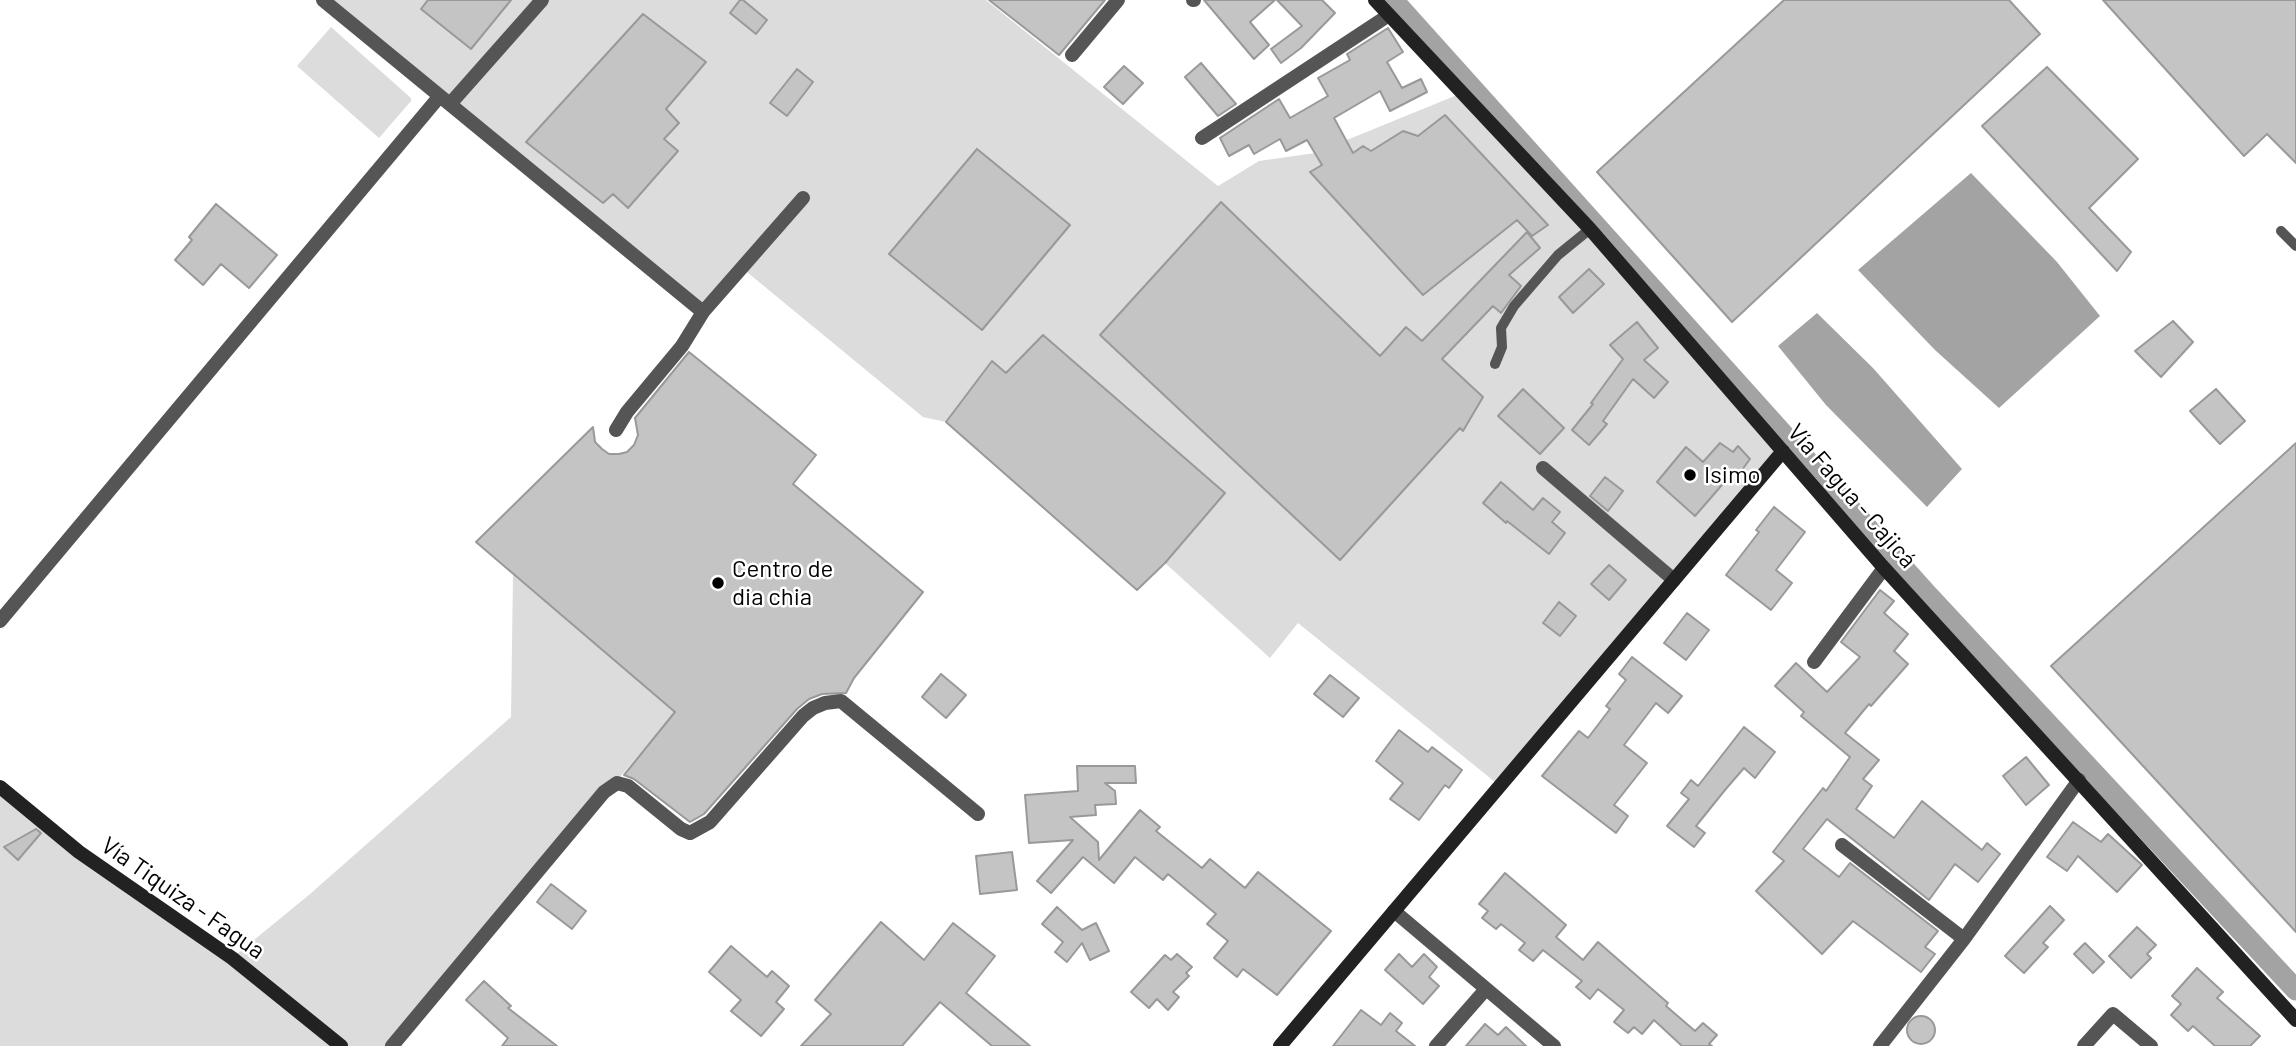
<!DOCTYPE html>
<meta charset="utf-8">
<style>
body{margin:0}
canvas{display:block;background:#fff}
</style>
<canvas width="2296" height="1046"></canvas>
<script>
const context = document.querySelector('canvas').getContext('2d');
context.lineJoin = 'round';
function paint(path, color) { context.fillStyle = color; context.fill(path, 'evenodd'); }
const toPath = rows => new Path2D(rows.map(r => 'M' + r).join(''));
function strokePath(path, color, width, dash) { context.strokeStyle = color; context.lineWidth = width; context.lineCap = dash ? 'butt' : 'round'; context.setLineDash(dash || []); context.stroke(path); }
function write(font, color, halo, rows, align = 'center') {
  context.font = font + ' Barlow,sans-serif'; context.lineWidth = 5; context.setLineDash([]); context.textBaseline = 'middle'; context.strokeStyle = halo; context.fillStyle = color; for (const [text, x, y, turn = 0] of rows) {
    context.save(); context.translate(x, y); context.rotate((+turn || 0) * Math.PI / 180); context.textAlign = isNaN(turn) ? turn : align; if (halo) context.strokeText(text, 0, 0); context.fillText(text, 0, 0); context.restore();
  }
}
paint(toPath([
 [323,0,986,0,1218,186,1259,161,1315,153,1462,93,1783,451,1500,786,1298,623,1270,658,1165,563,1137,590,946,422,923,417,742,268,703,312],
 [331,27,411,98,411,101,379,138,297,66],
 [513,575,675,712,392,1046,0,1046,0,787,232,958,310,894,511,717]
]), '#dcdcdc');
paint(toPath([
 [1971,173,2057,262,2100,316,1999,408,1935,350,1858,270],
 [1817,313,1873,368,1962,469,1927,507,1826,405,1778,346]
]), '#a3a3a3');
strokePath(toPath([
 [1393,0,1927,594,2296,990]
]), '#a3a3a3', 21);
const building = toPath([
 [428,0,511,0,471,49,421,9,428,0],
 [740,0,743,0,767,20,756,34,730,13,740,0],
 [989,0,1105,0,1059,55,989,0],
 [1204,0,1275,0,1250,22,1269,45,1254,59,1204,0],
 [1277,0,1322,0,1335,13,1301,48,1281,63,1271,49,1302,26,1277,0],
 [1784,0,2009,0,2040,34,1732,322,1597,172,1784,0],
 [2103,0,2296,0,2296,163,2267,134,2244,156,2103,0],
 [643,14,706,62,666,109,679,123,664,139,678,151,628,208,613,194,603,203,526,142,643,14],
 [1388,28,1403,52,1387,62,1402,88,1421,79,1427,92,1390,111,1380,91,1334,118,1353,153,1363,146,1371,151,1403,131,1418,136,1445,115,1548,225,1532,236,1517,220,1423,295,1310,172,1322,165,1307,140,1286,151,1280,139,1254,154,1249,145,1229,156,1220,138,1279,99,1290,118,1328,96,1318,78,1350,60,1347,54,1388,28],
 [1201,63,1236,104,1218,116,1185,77,1201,63],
 [1124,66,1143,83,1123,104,1104,87,1124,66],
 [2047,67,2138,159,2089,208,2131,252,2117,271,1982,126,2047,67],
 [797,69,813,82,787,116,770,103,797,69],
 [977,149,1070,225,982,330,889,254,977,149],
 [1221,202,1380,356,1406,327,1422,341,1527,232,1540,248,1509,275,1521,286,1501,313,1493,306,1442,359,1483,397,1463,431,1460,428,1340,560,1100,335,1221,202],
 [216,204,277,255,249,288,221,264,203,285,175,260,192,240,189,237,216,204],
 [1589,269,1604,284,1573,313,1559,297,1589,269],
 [2173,321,2193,342,2161,377,2135,351,2173,321],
 [1637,322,1658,348,1644,360,1668,382,1654,398,1633,379,1603,421,1607,424,1589,445,1572,430,1593,404,1591,403,1623,359,1610,345,1637,322],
 [1043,335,1225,493,1165,563,1137,590,946,422,992,361,1006,373,1043,335],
 [689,352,816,455,793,484,923,592,854,678,846,693,822,694,809,699,797,709,704,814,690,822,634,779,624,775,675,712,476,542,593,427,595,442,602,449,609,454,619,454,627,452,634,445,638,435,635,418,689,352],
 [1523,389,1564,428,1540,454,1498,416,1523,389],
 [2216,389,2245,421,2220,444,2190,411,2216,389],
 [1720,443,1733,452,1738,446,1750,459,1739,474,1735,470,1695,516,1657,482,1686,447,1703,462,1720,443],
 [2296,443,2296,932,2051,666,2296,443],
 [1605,477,1623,491,1608,511,1590,496,1605,477],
 [1501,482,1533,510,1543,498,1560,512,1552,522,1565,533,1549,554,1507,521,1506,523,1483,503,1501,482],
 [1774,507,1805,532,1776,570,1792,583,1771,610,1726,575,1759,532,1756,530,1774,507],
 [1609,565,1626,580,1609,600,1591,584,1609,565],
 [1880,590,1894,601,1884,613,1908,634,1894,651,1908,664,1871,706,1869,704,1845,733,1879,760,1863,779,1872,786,1856,809,1894,838,1922,801,1982,850,1987,843,2000,854,1978,882,1955,864,1929,900,1827,819,1803,849,1839,877,1850,863,1938,931,1925,947,1935,954,1921,972,1853,921,1822,954,1756,891,1784,861,1773,852,1823,788,1826,791,1850,757,1801,716,1804,712,1775,686,1796,663,1827,692,1860,657,1841,642,1880,590],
 [1559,602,1576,616,1560,636,1543,623,1559,602],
 [1687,613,1709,630,1686,660,1664,643,1687,613],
 [1632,657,1682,696,1668,713,1656,703,1624,745,1647,763,1614,805,1628,816,1616,833,1542,776,1579,731,1588,738,1610,709,1606,706,1626,680,1619,674,1632,657],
 [941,674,966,695,946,718,922,697,941,674],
 [1330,675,1359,698,1343,717,1314,694,1330,675],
 [1744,727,1775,752,1755,778,1744,768,1725,790,1696,826,1705,833,1694,847,1667,826,1689,799,1681,793,1691,780,1698,786,1744,727],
 [1399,730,1428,752,1432,747,1462,770,1449,788,1445,785,1419,820,1390,799,1403,783,1376,761,1399,730],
 [2026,757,2049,785,2026,805,2003,776,2026,757],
 [1077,766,1135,766,1136,783,1105,783,1115,791,1116,804,1095,805,1096,815,1070,817,1098,842,1099,860,1140,810,1160,827,1156,831,1202,868,1210,859,1245,888,1258,872,1331,931,1277,995,1243,969,1237,977,1214,958,1228,941,1207,924,1216,914,1168,874,1163,880,1135,857,1114,883,1083,857,1051,893,1037,881,1073,840,1029,843,1025,795,1078,791,1077,766],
 [2073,822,2101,842,2108,834,2142,865,2117,892,2078,856,2067,871,2047,857,2073,822],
 [36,829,41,833,18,860,4,847,36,829],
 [1012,852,1017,890,980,894,976,856,1012,852],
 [1505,873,1566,925,1556,937,1583,960,1598,942,1668,1003,1666,1006,1695,1031,1703,1023,1717,1035,1709,1044,1712,1046,1682,1046,1654,1020,1642,1034,1634,1027,1628,1033,1614,1022,1624,1010,1598,989,1590,999,1576,987,1582,981,1543,950,1533,961,1519,950,1525,943,1501,924,1496,929,1482,918,1488,911,1479,904,1505,873],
 [551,884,586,911,572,929,537,902,551,884],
 [2050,906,2064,920,2043,943,2048,947,2024,973,2005,956,2050,906],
 [1057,907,1082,930,1096,923,1109,951,1090,960,1082,943,1067,962,1055,952,1063,942,1042,924,1057,907],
 [881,922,924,960,953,923,995,956,966,993,1030,1046,992,1046,940,1002,902,1046,801,1046,831,1014,815,1000,881,922],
 [2137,927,2156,945,2147,954,2151,958,2131,978,2109,956,2137,927],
 [2085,943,2104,962,2093,973,2074,954,2085,943],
 [731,946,767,977,772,971,789,986,776,1002,784,1009,761,1036,731,1011,741,1000,709,972,731,946],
 [1177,954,1192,967,1186,973,1189,976,1173,992,1179,997,1168,1010,1157,999,1149,1008,1131,992,1165,955,1171,960,1177,954],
 [1399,954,1412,967,1424,954,1437,967,1429,977,1439,986,1423,1004,1385,970,1399,954],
 [2197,968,2223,992,2217,998,2260,1036,2250,1046,2215,1046,2193,1026,2188,1031,2171,1015,2181,1004,2172,996,2197,968],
 [484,981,511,1006,508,1008,557,1046,502,1046,508,1038,466,1000,484,981],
 [1361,1010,1381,1025,1390,1013,1402,1023,1396,1031,1415,1046,1333,1046,1361,1010],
 '1907 1030a14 14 0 1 1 28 0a14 14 0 1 1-28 0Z',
 [1485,1024,1498,1035,1506,1027,1526,1046,1466,1046,1485,1024]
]);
paint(building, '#c4c4c4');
strokePath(building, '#999', 2);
strokePath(toPath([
 [2281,231,2296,246],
 [1495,364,1502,347,1501,328,1514,306,1558,255,1590,229]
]), '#555', 10);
strokePath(toPath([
 [323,0,703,312],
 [1193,0,1194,0],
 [1072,55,1118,0],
 [450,104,542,0],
 [1202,138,1389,15],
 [616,430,627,412,682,346,703,312,803,198],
 [1543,468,1674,580],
 [0,621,439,97],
 [1814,662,1884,568],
 [1842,845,1964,939],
 [1394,911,1554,1046],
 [392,1046,604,792,617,783,628,786,681,829,690,833,710,822,803,716,813,708,825,703,841,701,978,814],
 [1436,1046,1486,989],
 [1880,1046,1964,939,2079,780],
 [2084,1046,2113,1014,2151,1046]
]), '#555', 14);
strokePath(toPath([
 [1375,0,1590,229,1884,568,2296,1020],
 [0,787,79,852,232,958,341,1046],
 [1280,1046,1783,451]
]), '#222', 14);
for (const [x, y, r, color] of [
 [1690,475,7,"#000"],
 [718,583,7,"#000"]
]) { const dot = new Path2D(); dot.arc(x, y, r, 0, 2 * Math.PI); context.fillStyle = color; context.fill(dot); strokePath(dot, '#fff', 2.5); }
write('24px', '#000', '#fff', [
 ["Isimo",1704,475],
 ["Centro de",732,569],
 ["dia chia",732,597]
], 'left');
write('24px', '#000', '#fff', [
 ["Vía Fagua - Cajicá",1852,496,49],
 ["Vía Tiquiza - Fagua",183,898,35]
]);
</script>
